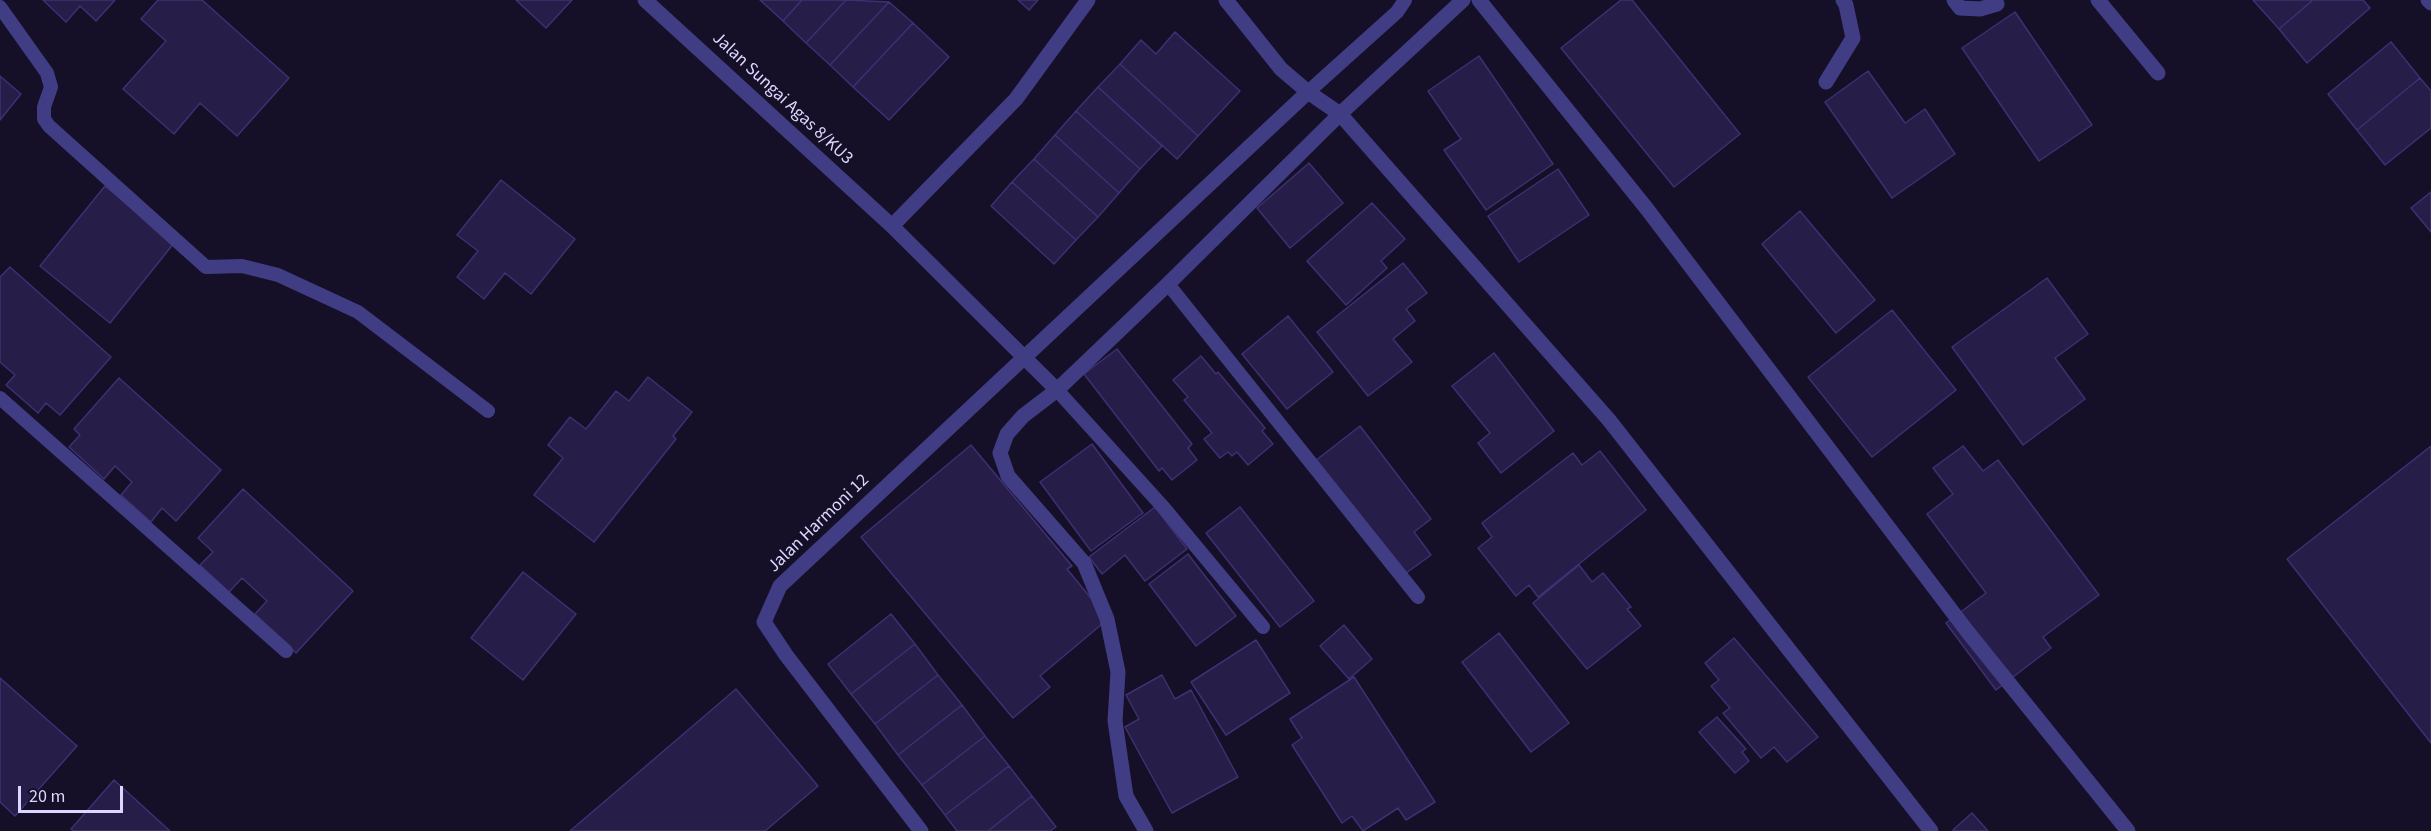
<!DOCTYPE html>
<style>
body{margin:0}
#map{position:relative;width:2431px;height:831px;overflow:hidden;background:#151027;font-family:"Source Sans 3",sans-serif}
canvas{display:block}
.scale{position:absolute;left:18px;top:786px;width:105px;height:27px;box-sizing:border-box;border:3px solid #dcd7fe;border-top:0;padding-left:8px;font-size:18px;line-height:21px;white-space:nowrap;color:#dcd7fe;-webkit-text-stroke:4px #151027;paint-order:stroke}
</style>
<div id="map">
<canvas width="2431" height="831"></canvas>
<div class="scale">20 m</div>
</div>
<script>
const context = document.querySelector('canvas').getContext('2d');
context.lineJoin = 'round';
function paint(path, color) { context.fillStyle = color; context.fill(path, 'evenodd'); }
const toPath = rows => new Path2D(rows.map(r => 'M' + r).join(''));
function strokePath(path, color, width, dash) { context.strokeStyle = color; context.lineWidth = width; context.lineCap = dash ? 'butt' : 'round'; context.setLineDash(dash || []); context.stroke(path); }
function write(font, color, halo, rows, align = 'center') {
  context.font = font + ' "Source Sans 3",sans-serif'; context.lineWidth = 6; context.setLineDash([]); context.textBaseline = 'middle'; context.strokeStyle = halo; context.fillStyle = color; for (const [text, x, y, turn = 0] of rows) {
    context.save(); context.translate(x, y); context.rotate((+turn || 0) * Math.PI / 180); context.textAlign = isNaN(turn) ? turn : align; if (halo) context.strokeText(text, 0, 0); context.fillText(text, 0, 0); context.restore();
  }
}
const building = toPath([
 [43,0,115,0,96,21,80,6,66,22,43,0],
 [158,0,202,0,289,78,237,136,200,103,174,134,123,89,166,41,141,19,158,0],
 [516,0,572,0,546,28,516,0],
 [760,0,802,0,783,21,760,0],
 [802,0,846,0,806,43,783,21,802,0],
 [846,0,889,2,830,65,806,43,846,0],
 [1018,0,1038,0,1029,10,1018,0],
 [1621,0,1632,0,1740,134,1674,187,1561,48,1621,0],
 [2253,0,2313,0,2279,29,2253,0],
 [2313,0,2363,0,2370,8,2307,63,2279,29,2313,0],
 [889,2,913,23,853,87,830,65,889,2],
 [2015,12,2092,125,2039,161,1962,48,2015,12],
 [913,23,949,57,889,120,853,87,913,23],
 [1175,32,1240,91,1198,136,1120,64,1141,40,1156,54,1175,32],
 [2391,42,2420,78,2357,130,2328,94,2391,42],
 [1479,56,1553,164,1486,210,1444,150,1461,139,1428,91,1479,56],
 [1120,64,1198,136,1177,159,1098,87,1120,64],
 [1868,71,1905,123,1925,109,1955,154,1892,198,1825,102,1868,71],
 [0,76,21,94,0,120,0,76],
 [2420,78,2431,91,2431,128,2385,165,2357,130,2420,78],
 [1098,87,1162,146,1140,169,1076,111,1098,87],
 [1076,111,1140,169,1119,193,1055,135,1076,111],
 [1055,135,1119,193,1098,217,1034,159,1055,135],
 [1034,159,1098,217,1076,240,1012,182,1034,159],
 [1309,163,1343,203,1290,248,1257,208,1309,163],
 [1558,169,1589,215,1519,262,1488,216,1558,169],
 [501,180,575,239,531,294,505,273,484,299,457,277,478,251,457,235,501,180],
 [1012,182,1076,240,1054,264,991,206,1012,182],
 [105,186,174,243,110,323,40,266,105,186],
 [2431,192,2431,232,2411,208,2431,192],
 [1372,203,1405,239,1381,261,1387,268,1346,305,1307,261,1372,203],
 [1800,211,1875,300,1836,333,1762,244,1800,211],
 [1403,263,1427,293,1406,309,1415,321,1393,339,1412,362,1368,396,1317,332,1403,263],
 [10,267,111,357,60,415,46,403,38,413,6,385,15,375,0,362,0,277,10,267],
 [2047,278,2088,334,2055,358,2085,399,2023,445,1952,347,2047,278],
 [1892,310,1956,390,1872,457,1808,377,1892,310],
 [1288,316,1333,372,1287,409,1242,354,1288,316],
 [1117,349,1192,444,1188,448,1197,460,1172,480,1162,468,1159,471,1084,374,1117,349],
 [1494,353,1554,431,1501,473,1478,443,1490,433,1452,386,1494,353],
 [1201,356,1216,374,1218,372,1265,428,1262,431,1273,444,1248,465,1237,452,1232,456,1228,452,1220,458,1204,439,1212,433,1184,400,1188,397,1173,380,1201,356],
 [648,377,692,412,673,436,676,439,594,542,534,495,563,458,548,445,570,417,586,429,616,391,629,401,648,377],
 [119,378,221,470,176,521,162,508,151,522,121,495,132,482,115,466,104,479,69,447,80,435,74,429,119,378],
 [1360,426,1431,519,1414,532,1431,555,1402,576,1315,461,1360,426],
 [1092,444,1143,513,1091,551,1040,482,1092,444],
 [971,445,1072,566,1067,569,1108,619,1040,676,1050,687,1013,718,861,537,971,445],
 [1963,446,1983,471,1998,460,2099,595,2043,637,2051,648,1996,690,1946,623,1986,593,1927,514,1953,494,1933,468,1963,446],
 [2431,446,2431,743,2287,559,2431,446],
 [1600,451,1646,510,1538,597,1529,585,1516,596,1478,548,1492,537,1482,523,1573,453,1582,465,1600,451],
 [243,489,353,591,296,653,255,614,267,601,242,578,229,592,200,565,213,552,198,538,243,489],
 [1155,507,1187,549,1145,581,1125,555,1102,574,1089,557,1155,507],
 [1240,507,1314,601,1280,627,1206,533,1240,507],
 [1188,554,1236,616,1196,646,1149,584,1188,554],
 [1579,565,1592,582,1603,573,1631,607,1627,609,1641,626,1587,669,1533,603,1579,565],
 [523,572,576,614,523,680,471,638,523,572],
 [891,614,915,644,851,694,828,664,891,614],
 [1344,625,1372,659,1349,679,1320,646,1344,625],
 [1499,633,1569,723,1531,752,1462,662,1499,633],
 [1734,638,1818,737,1787,762,1774,747,1761,758,1723,713,1730,708,1711,686,1719,680,1705,663,1734,638],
 [1256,640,1290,693,1226,735,1191,682,1256,640],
 [915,644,938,675,875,724,851,694,915,644],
 [938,675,962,705,898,755,875,724,938,675],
 [1162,675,1175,699,1191,690,1238,777,1172,813,1125,727,1139,719,1126,695,1162,675],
 [1354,677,1435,802,1406,820,1398,808,1363,831,1352,816,1342,823,1292,745,1302,738,1290,719,1354,677],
 [0,678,77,746,15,816,0,802,0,678],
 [736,689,818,786,765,831,570,831,736,689],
 [962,705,985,736,922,785,898,755,962,705],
 [1717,717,1746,749,1742,752,1749,761,1735,773,1699,732,1717,717],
 [985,736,1009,766,945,815,922,785,985,736],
 [1009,766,1032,796,988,831,957,831,945,815,1009,766],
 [114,780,170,831,74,831,71,829,114,780],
 [1032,796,1056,827,1050,831,988,831,1032,796],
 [1972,813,1988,831,1954,831,1953,830,1972,813]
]);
paint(building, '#261d48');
strokePath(building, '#3e3073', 1.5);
strokePath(toPath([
 [0,7,47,73,51,87,44,107,44,119,49,126,206,267,242,266,278,275,358,312,488,411],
 [1308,92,1397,12,1405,0],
 [1168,284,1418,597],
 [1057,390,1164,508,1263,627],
 [0,398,286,651]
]), '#413d85', 14);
strokePath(toPath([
 [645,0,892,226,1057,390],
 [1226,0,1281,69,1308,92,1340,114,1463,0],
 [1479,0,1647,209,1967,631,2128,831],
 [1954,0,1960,8,1980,9,1997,4],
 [2098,0,2158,73],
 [2428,0,2431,3],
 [1826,82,1853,38,1846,5,1843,0],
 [892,226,1016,99,1088,0],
 [921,831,786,655,764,622,780,586,1308,92],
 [1146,831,1126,796,1115,721,1118,672,1107,619,1084,563,1008,476,1000,453,1007,434,1023,416,1057,390,1168,284,1340,114,1609,420,1931,831]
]), '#413d85', 15);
write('18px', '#dcd7fe', '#151027', [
 ["Jalan Sungai Agas 8/KU3",782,99,43],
 ["Jalan Harmoni 12",819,524,-44]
]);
</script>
